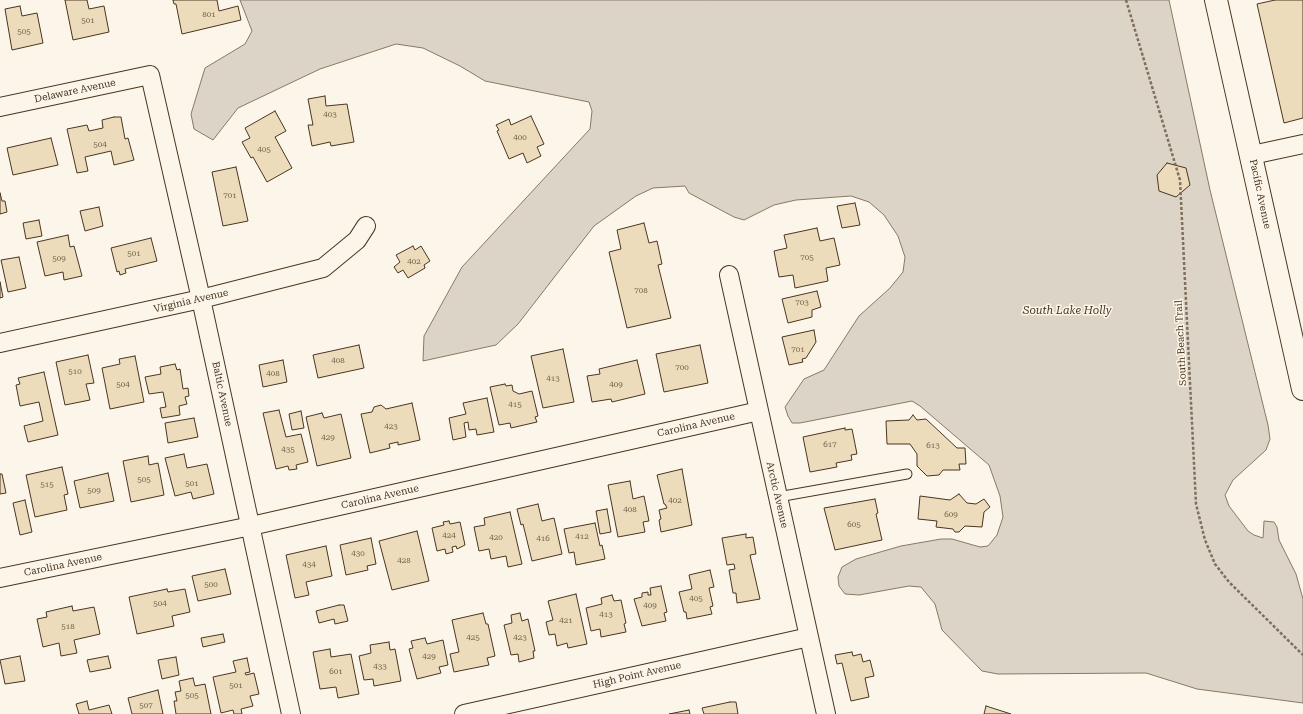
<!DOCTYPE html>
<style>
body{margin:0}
canvas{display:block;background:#fbf6e9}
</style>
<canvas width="1303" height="714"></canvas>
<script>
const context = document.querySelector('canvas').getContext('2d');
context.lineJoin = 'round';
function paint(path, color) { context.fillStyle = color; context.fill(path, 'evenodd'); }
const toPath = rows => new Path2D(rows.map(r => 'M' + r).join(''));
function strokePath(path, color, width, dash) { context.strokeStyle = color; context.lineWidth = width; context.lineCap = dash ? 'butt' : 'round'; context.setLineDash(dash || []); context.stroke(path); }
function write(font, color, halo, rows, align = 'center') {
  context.font = font + ' "Roboto Serif",serif'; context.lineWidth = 3; context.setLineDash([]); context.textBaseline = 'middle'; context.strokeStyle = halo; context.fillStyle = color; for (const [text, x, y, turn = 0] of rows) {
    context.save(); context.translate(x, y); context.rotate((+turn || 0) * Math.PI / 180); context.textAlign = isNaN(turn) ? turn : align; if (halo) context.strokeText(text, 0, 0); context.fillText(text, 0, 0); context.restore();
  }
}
const water = toPath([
 [240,0,1169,0,1210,190,1268,425,1270,439,1266,450,1233,480,1225,495,1229,506,1248,531,1254,535,1263,538,1264,521,1274,522,1277,527,1279,540,1296,574,1303,599,1303,703,1197,689,1146,673,998,674,982,671,942,630,935,604,921,587,909,586,859,595,845,594,839,586,838,577,842,567,856,559,901,546,941,539,952,539,980,547,988,546,997,535,1003,517,1000,496,989,465,920,406,912,401,800,423,792,423,788,416,785,407,804,379,824,370,859,316,890,288,903,272,905,257,898,236,884,215,869,202,851,196,796,200,774,205,744,220,734,217,689,193,685,186,653,188,636,196,594,226,518,324,496,345,423,361,424,336,462,267,590,129,592,111,589,102,485,81,460,66,423,48,396,44,320,69,238,108,213,140,194,129,191,114,205,68,245,44,252,31,240,0]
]);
paint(water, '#dcd4c6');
strokePath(water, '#887966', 1);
const building = toPath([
 [65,0,87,0,89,9,104,6,109,32,73,40,65,0],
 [173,0,217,0,219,11,238,6,241,20,182,34,176,4,174,4,173,0],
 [1275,0,1303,0,1303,118,1284,123,1257,4,1275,0],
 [20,6,22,16,37,13,43,43,12,50,5,9,20,6],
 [325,96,326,106,347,104,354,142,331,146,330,142,312,146,308,125,313,125,308,99,325,96],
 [275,111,286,131,275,137,292,168,267,182,253,157,251,158,242,142,250,138,245,128,275,111],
 [531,116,544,144,537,147,541,156,527,163,523,153,509,159,497,131,499,130,496,125,509,119,511,125,531,116],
 [114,117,121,117,125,139,128,138,134,160,114,165,111,151,85,157,88,171,77,173,67,129,87,125,89,131,103,128,102,120,114,117],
 [51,138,58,165,13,175,7,148,51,138],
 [1167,163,1186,168,1190,185,1176,197,1159,191,1157,175,1167,163],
 [236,167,248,221,223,226,212,172,236,167],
 [0,193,2,201,5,201,7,212,0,214,0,193],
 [855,203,860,225,842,228,837,206,855,203],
 [99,207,103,226,85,231,80,211,99,207],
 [39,220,42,236,26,239,23,223,39,220],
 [644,223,649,243,657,241,662,264,658,265,671,318,627,328,609,252,621,249,617,230,644,223],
 [817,228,820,241,834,238,840,265,826,268,828,281,795,288,793,275,779,277,774,251,787,248,784,235,817,228],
 [68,235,70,247,74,246,82,276,64,280,63,272,45,276,37,242,68,235],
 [151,238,157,261,125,269,126,273,120,275,119,271,117,272,111,248,151,238],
 [413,246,415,250,421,246,430,261,424,265,425,268,408,278,403,270,398,273,394,267,400,262,396,255,413,246],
 [19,257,26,288,8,292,1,260,19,257],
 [0,282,3,297,0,298,0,282],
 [817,291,821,307,812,310,812,317,788,323,782,299,817,291],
 [814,330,816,342,806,358,802,359,803,362,789,365,782,337,814,330],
 [359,345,364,368,318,378,313,355,359,345],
 [700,345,708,383,664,392,656,354,700,345],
 [563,349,574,402,543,408,531,356,563,349],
 [88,355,94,383,86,384,90,400,65,405,56,362,88,355],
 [135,356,144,402,110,409,102,368,120,364,119,359,135,356],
 [283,360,287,382,263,387,259,365,283,360],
 [637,360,645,394,612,402,611,399,592,402,587,376,600,374,599,369,637,360],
 [175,364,177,370,180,369,183,389,188,388,189,396,185,397,187,404,179,406,180,415,162,418,160,408,166,407,163,392,149,394,145,377,161,374,160,367,175,364],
 [44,372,58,435,28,442,24,426,43,421,39,402,20,406,16,385,20,384,18,378,44,372],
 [505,384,506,386,512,385,513,391,519,394,532,391,538,416,535,417,537,422,511,428,510,423,499,425,490,387,505,384],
 [487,398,494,432,477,435,476,429,469,430,468,422,464,423,466,437,453,440,449,418,466,414,463,403,487,398],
 [412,403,420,440,398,445,398,442,389,444,390,448,370,453,361,414,372,412,374,407,381,405,386,409,412,403],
 [279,410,286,437,301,434,308,462,296,465,297,469,289,470,288,466,276,469,263,413,279,410],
 [301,411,304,428,292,430,289,414,301,411],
 [322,413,324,418,341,414,351,458,317,466,306,417,322,413],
 [913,415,917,420,926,419,957,448,965,448,966,464,959,464,960,470,943,470,939,475,927,476,917,466,917,454,910,444,887,444,886,421,909,420,913,415],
 [194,418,198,437,168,443,165,423,194,418],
 [845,428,845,430,852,429,857,454,851,455,852,460,836,463,837,467,810,472,803,437,845,428],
 [184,454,187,468,207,464,214,494,193,499,191,492,175,496,165,458,184,454],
 [148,456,149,465,158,463,164,495,131,502,123,461,148,456],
 [62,467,68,494,64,495,67,510,35,517,26,475,62,467],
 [682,469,692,525,661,532,659,520,661,519,659,510,667,508,665,504,664,504,657,475,682,469],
 [108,473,114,501,80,508,74,481,108,473],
 [0,474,2,474,6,493,0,494,0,474],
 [630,481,633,499,644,496,649,521,643,522,645,532,618,537,608,485,630,481],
 [959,494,967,503,976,504,984,499,990,507,984,512,982,527,965,526,959,532,955,532,953,529,936,527,937,521,918,519,920,496,950,500,959,494],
 [875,499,878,513,876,514,882,540,835,550,824,508,875,499],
 [25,500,32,532,20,535,13,503,25,500],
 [538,504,542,521,554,518,562,554,532,561,523,524,521,525,517,509,538,504],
 [607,509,611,532,600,534,596,511,607,509],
 [510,512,522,564,508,567,506,556,491,559,489,549,479,551,474,527,485,525,484,518,510,512],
 [449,521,450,524,460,522,465,545,457,549,456,546,452,547,453,552,446,554,445,549,437,551,432,528,444,525,443,522,449,521],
 [595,523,600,546,602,545,605,559,576,565,574,552,569,553,564,529,595,523],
 [417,531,429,581,392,590,379,541,417,531],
 [746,534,746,538,753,537,756,554,750,555,760,599,737,603,736,593,733,593,729,570,735,569,734,564,727,565,722,538,746,534],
 [371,538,376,564,367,566,368,570,346,575,340,545,371,538],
 [326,546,332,576,306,582,309,595,295,598,286,555,326,546],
 [225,569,231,594,198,601,192,576,225,569],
 [710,570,714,587,709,588,713,606,710,607,712,614,687,619,686,612,684,612,679,592,692,589,689,575,710,570],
 [661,586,667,612,664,613,666,621,642,626,634,599,642,597,642,593,648,592,648,595,651,595,650,588,661,586],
 [167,589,168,592,185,589,190,612,172,616,174,626,137,634,129,597,167,589],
 [576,594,587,644,568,648,567,643,557,646,555,634,549,635,546,622,553,620,548,601,576,594],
 [612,595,614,601,621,600,626,623,624,624,626,632,601,637,600,629,591,631,586,608,602,604,601,598,612,595],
 [339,605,344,605,348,621,335,624,334,619,319,623,316,611,339,605],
 [72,606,73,611,94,607,100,634,74,640,77,653,61,656,59,643,43,647,37,619,47,617,46,612,72,606],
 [483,613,486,624,488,624,495,656,487,658,489,665,454,672,450,654,459,652,452,620,483,613],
 [520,613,522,621,528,619,535,651,533,651,534,658,519,662,518,654,511,655,504,625,512,623,511,615,520,613],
 [223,634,225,642,203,647,201,638,223,634],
 [425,638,427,644,443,640,448,665,439,667,441,673,417,679,409,649,413,648,411,641,425,638],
 [389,642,390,650,395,649,401,681,374,686,373,679,364,680,359,656,371,653,370,645,389,642],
 [330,649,331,657,351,654,359,694,338,698,336,687,320,689,313,652,330,649],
 [852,652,853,656,861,654,863,662,870,660,874,676,865,678,869,697,851,701,842,663,837,664,835,655,852,652],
 [20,656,25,681,5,684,0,660,20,656],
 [108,656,111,668,90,672,87,660,108,656],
 [176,657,179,675,162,679,158,660,176,657],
 [247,658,250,672,245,673,246,675,254,673,259,694,250,696,253,706,241,709,242,714,234,714,233,710,221,713,213,677,236,672,233,661,247,658],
 [193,678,195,686,205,684,211,714,176,714,174,701,177,701,175,692,181,691,179,681,193,678],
 [158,690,163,714,132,714,128,698,158,690],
 [87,701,89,710,109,705,112,714,79,714,76,704,87,701],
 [730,702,736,702,738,714,704,714,702,708,730,702],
 [986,706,1011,714,984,714,986,706],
 [689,710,690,714,669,714,689,710]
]);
paint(building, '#ecdcbc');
strokePath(building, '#4a3520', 1);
const service = toPath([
 [778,497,907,474]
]);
const minor = toPath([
 [0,107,150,75,201,299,291,714],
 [1252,155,1303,144],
 [729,275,826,714],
 [0,343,201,299,323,268,357,240,366,226],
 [0,578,251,526,759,411],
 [464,714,809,637]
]);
const trunk = toPath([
 [1216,0,1303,389]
]);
strokePath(service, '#4a3520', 11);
strokePath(minor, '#4a3520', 20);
strokePath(trunk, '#4a3520', 24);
strokePath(toPath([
 [1126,0,1180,180,1196,504,1205,540,1215,564,1229,582,1303,655]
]), '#7f6f5c', 2.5, [3, 2]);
strokePath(service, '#fbf6e9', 9);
strokePath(minor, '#fbf6e9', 18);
strokePath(trunk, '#fbf6e9', 22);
write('8px', '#725f47', null, [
 ["801",209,15],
 ["501",88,21],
 ["505",24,32],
 ["403",330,115],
 ["400",520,138],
 ["504",100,145],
 ["405",264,150],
 ["701",230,196],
 ["501",134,254],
 ["705",807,258],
 ["509",59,259],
 ["402",414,262],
 ["708",641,291],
 ["703",802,303],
 ["701",798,350],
 ["408",338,361],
 ["700",682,368],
 ["510",75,372],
 ["408",273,374],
 ["413",553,379],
 ["504",123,385],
 ["409",616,385],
 ["415",515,405],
 ["423",391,427],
 ["429",328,438],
 ["617",830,445],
 ["613",933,446],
 ["435",288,450],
 ["505",144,480],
 ["501",192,484],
 ["515",47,485],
 ["509",94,491],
 ["402",675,501],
 ["408",630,510],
 ["609",951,515],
 ["605",854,525],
 ["424",449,536],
 ["412",582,537],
 ["420",496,538],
 ["416",543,539],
 ["430",358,554],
 ["428",404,561],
 ["434",309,565],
 ["500",211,585],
 ["405",696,599],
 ["504",160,604],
 ["409",650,606],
 ["413",606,615],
 ["421",566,621],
 ["518",68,627],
 ["425",473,638],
 ["423",520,638],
 ["429",429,657],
 ["433",380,667],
 ["601",336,672],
 ["501",236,686],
 ["505",192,696],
 ["507",146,706]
]);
write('10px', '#4a3520', '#fbf6e9', [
 ["Delaware Avenue",75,91,-12],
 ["Pacific Avenue",1260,194,78],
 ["Virginia Avenue",191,301,-13],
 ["South Beach Trail",1181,343,-93],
 ["Baltic Avenue",222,394,78],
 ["Carolina Avenue",696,425,-13],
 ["Arctic Avenue",777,495,77],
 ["Carolina Avenue",380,497,-13],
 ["Carolina Avenue",63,565,-12],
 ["High Point Avenue",637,675,-13]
]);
write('italic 11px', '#4a3520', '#fbf6e9', [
 ["South Lake Holly",1067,311]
]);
</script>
